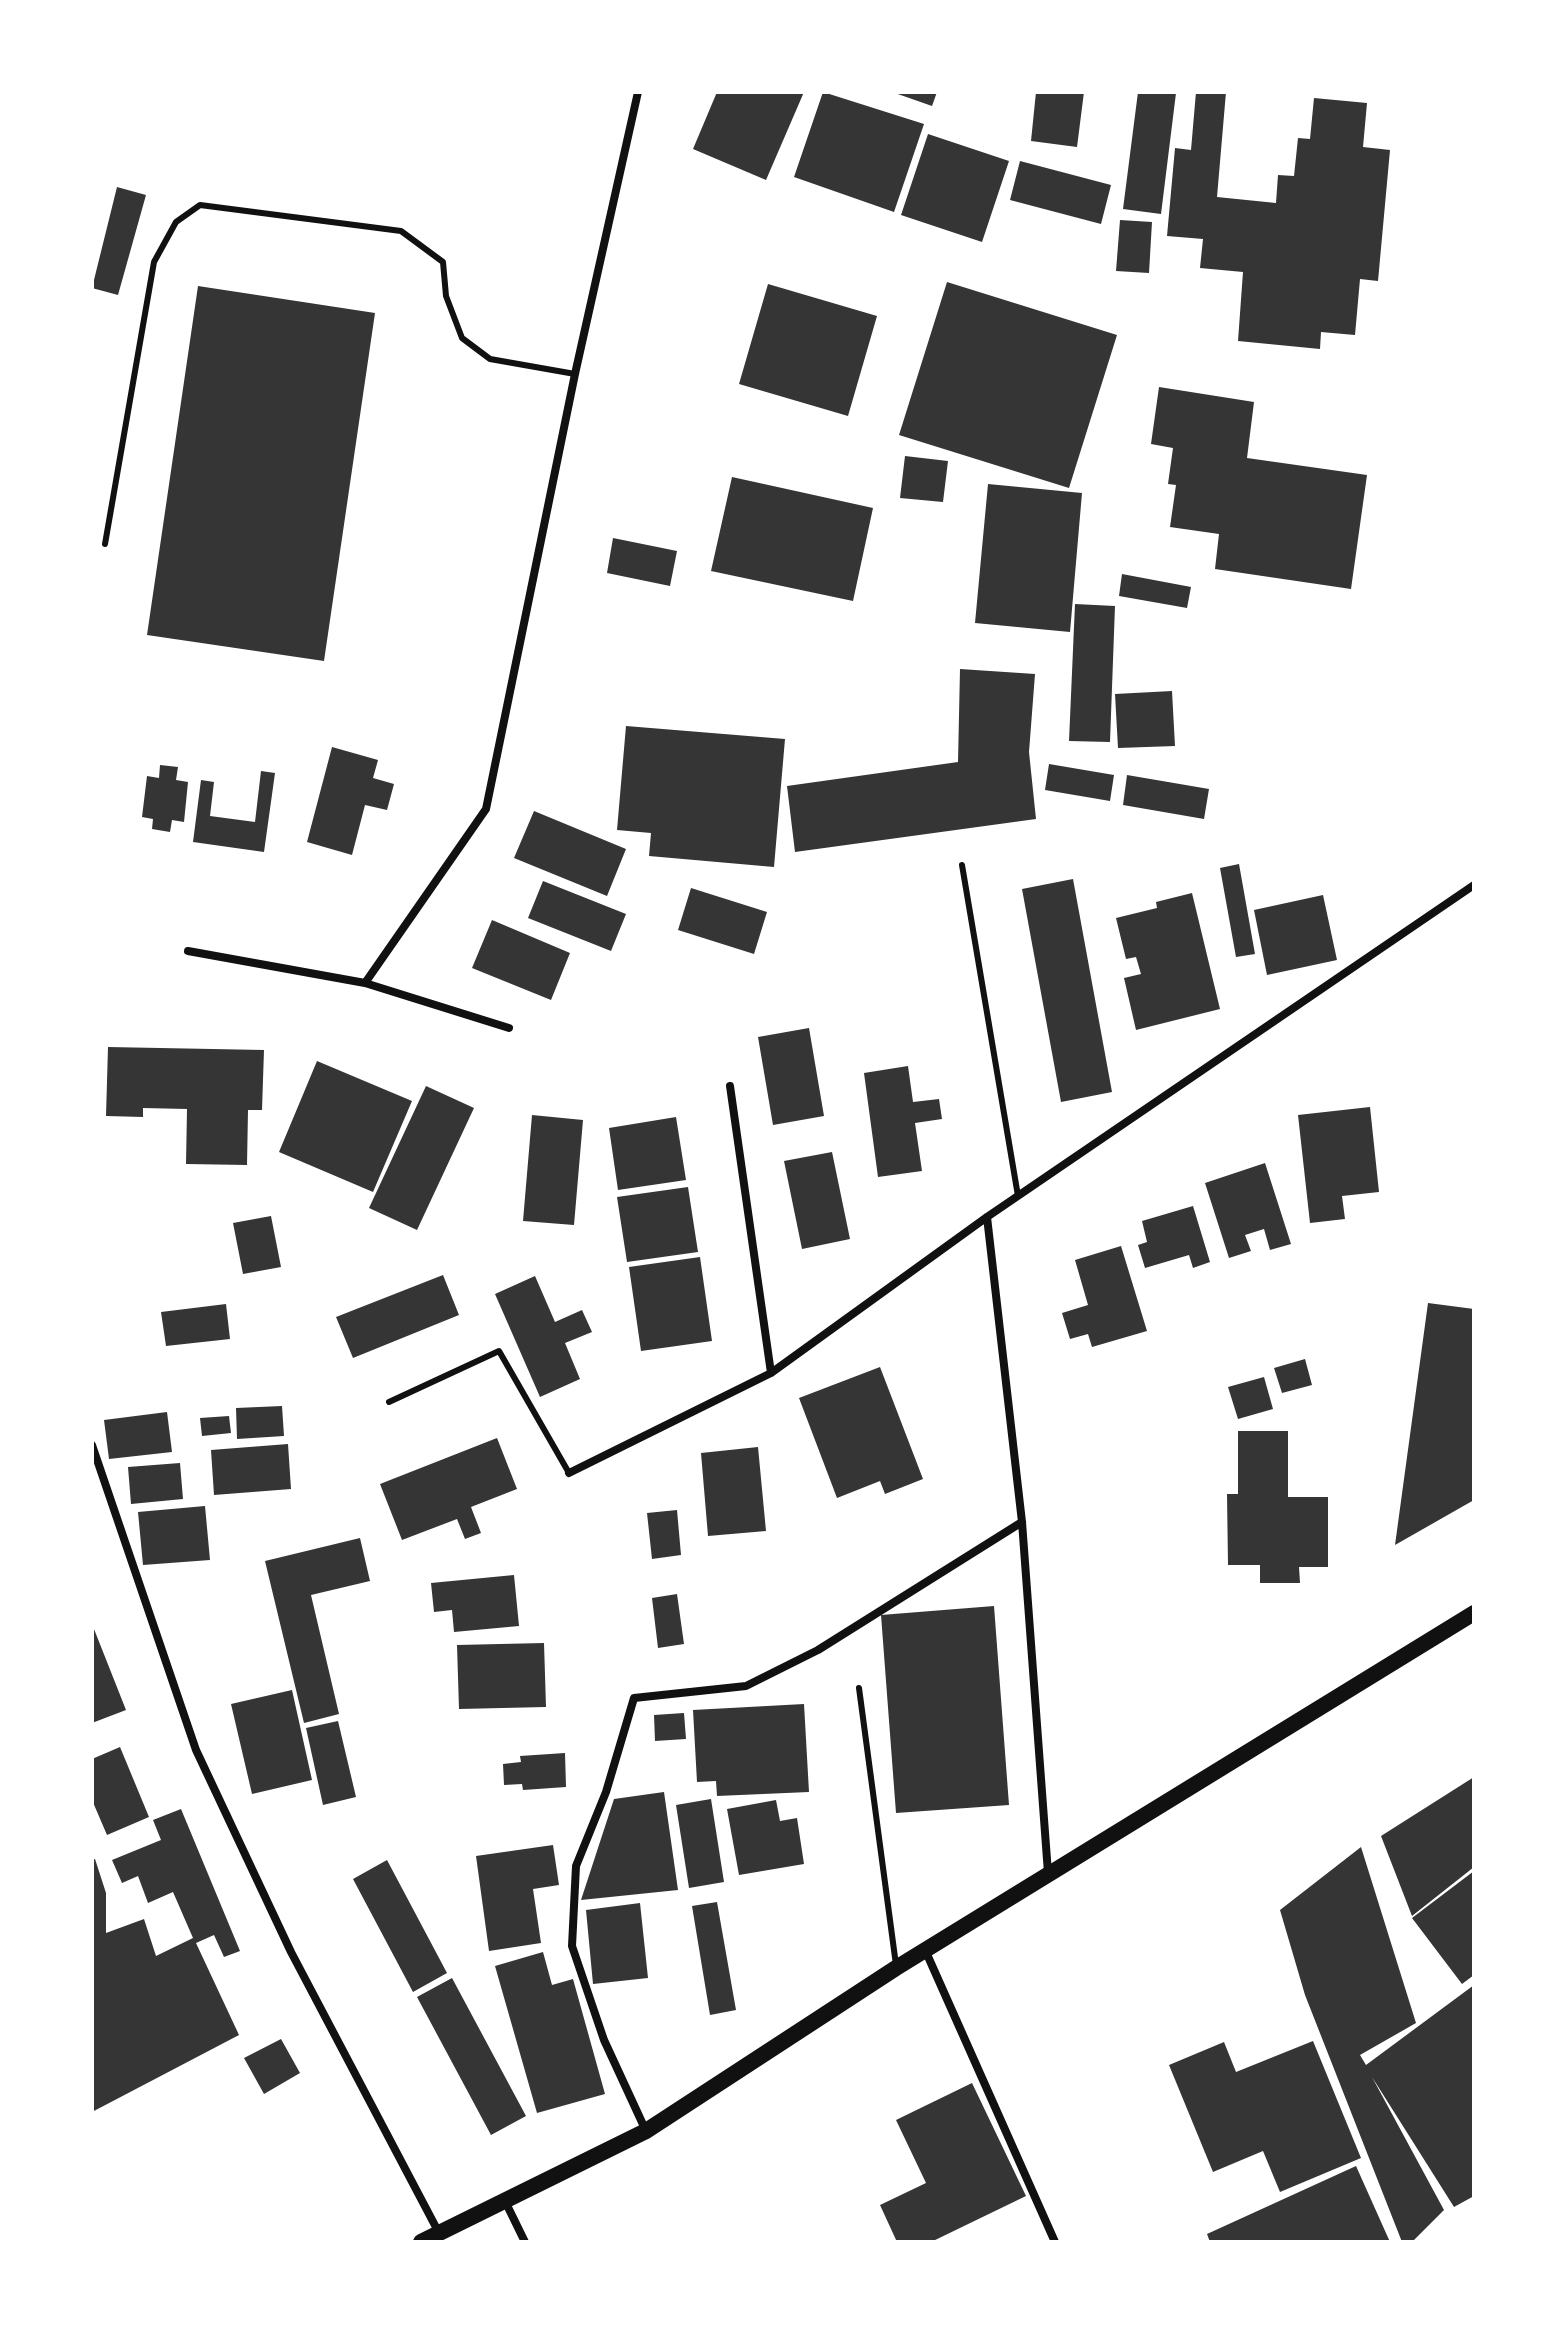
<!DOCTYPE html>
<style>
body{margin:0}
#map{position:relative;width:1566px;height:2334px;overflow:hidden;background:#fff;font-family:"Archivo Narrow",sans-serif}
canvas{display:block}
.frame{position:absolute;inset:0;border:94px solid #fff;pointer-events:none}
</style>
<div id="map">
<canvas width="1566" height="2334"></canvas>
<div class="frame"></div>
</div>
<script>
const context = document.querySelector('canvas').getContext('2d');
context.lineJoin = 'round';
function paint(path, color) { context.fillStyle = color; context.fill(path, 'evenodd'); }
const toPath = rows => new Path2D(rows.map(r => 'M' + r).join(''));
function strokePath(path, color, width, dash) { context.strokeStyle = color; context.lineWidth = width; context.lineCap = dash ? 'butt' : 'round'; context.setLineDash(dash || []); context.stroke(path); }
paint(toPath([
 [717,92,804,92,766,180,693,149],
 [823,92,924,124,894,212,794,177],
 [892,92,937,92,932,106],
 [1036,92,1084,92,1077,147,1031,141],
 [1138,92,1176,93,1161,214,1123,209],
 [1196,92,1226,92,1217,197,1276,203,1278,175,1294,176,1298,138,1310,139,1314,98,1367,103,1363,147,1390,150,1378,281,1360,279,1355,335,1321,332,1320,349,1238,341,1243,272,1200,268,1203,239,1167,236,1175,148,1191,150],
 [928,134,1009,161,982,242,901,215],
 [1020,161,1111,185,1101,224,1010,200],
 [117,187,146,195,118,295,92,288],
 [1120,220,1152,222,1149,273,1116,271],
 [947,282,1117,335,1069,488,899,435],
 [768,284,877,316,848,416,739,384],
 [198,286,375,313,324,661,147,635],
 [1159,387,1254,402,1247,458,1367,475,1351,589,1215,569,1219,534,1170,527,1176,485,1168,484,1173,448,1151,444],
 [905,456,948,461,943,502,900,498],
 [732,477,873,508,853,601,711,571],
 [988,484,1082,493,1070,632,975,623],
 [613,538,677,551,670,586,607,573],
 [1122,574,1191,587,1187,608,1119,596],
 [1075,604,1115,606,1110,742,1069,741],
 [960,669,1035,674,1029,752,1036,819,795,852,787,786,958,762],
 [1172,691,1175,746,1118,748,1115,694],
 [626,726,785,739,774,867,649,856,651,833,617,830],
 [332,747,378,760,373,778,394,784,387,810,365,805,352,855,307,842],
 [1049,764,1114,775,1110,801,1045,790],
 [160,765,178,767,176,780,188,782,184,822,172,820,170,832,152,829,153,819,142,817,147,776,159,778],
 [261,771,275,773,264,852,193,842,201,780,214,782,210,816,255,822],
 [1127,775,1209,789,1204,819,1123,805],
 [534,811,626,849,607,896,514,858],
 [1239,864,1255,954,1236,957,1220,868],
 [1073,879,1112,1092,1061,1102,1022,889],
 [543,881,626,914,611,951,528,918],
 [691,888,767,912,754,954,678,930],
 [1192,893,1220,1009,1136,1030,1124,978,1141,974,1136,957,1126,959,1116,918,1157,908,1156,902],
 [1323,895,1337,960,1267,975,1254,910],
 [492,920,570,953,551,1000,472,968],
 [809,1028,824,1116,773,1125,758,1037],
 [108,1047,264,1050,262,1110,248,1110,247,1165,186,1164,187,1109,143,1108,143,1117,106,1116],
 [317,1061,412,1101,373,1192,279,1152],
 [908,1066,913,1102,939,1099,942,1119,915,1123,922,1171,878,1177,864,1073],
 [426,1086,474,1108,417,1230,369,1208],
 [1370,1107,1379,1192,1342,1196,1345,1219,1310,1223,1298,1115],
 [532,1115,583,1120,574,1225,523,1221],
 [676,1117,686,1180,618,1190,609,1128],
 [832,1152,850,1239,802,1249,784,1161],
 [1265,1163,1291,1244,1270,1250,1264,1229,1245,1235,1251,1251,1229,1258,1205,1183],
 [688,1187,698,1252,627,1262,617,1197],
 [1193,1206,1210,1262,1193,1268,1189,1255,1145,1268,1138,1245,1147,1242,1142,1221],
 [271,1216,281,1267,243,1274,233,1223],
 [1121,1246,1147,1331,1092,1347,1088,1334,1070,1339,1062,1313,1088,1305,1075,1260],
 [700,1257,712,1341,641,1351,629,1267],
 [443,1275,459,1315,353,1358,336,1317],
 [535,1276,555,1322,582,1310,592,1332,565,1343,580,1379,540,1397,495,1294],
 [1428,1303,1474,1309,1474,1500,1395,1545],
 [226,1304,230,1339,166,1346,161,1312],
 [1305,1359,1312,1385,1282,1393,1274,1368],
 [880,1367,923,1479,885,1494,880,1481,837,1498,799,1398],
 [1264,1377,1273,1409,1238,1419,1228,1387],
 [282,1406,284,1436,237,1439,236,1408],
 [167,1412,172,1452,109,1459,104,1420],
 [229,1416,231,1433,202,1436,200,1418],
 [1238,1431,1288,1431,1288,1497,1328,1497,1328,1567,1299,1567,1300,1583,1260,1583,1260,1565,1228,1565,1227,1494,1238,1494],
 [497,1438,517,1489,471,1507,481,1533,465,1539,457,1519,402,1540,380,1484],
 [288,1444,291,1489,214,1495,211,1450],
 [758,1447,766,1531,708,1536,701,1453],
 [180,1463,183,1499,131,1504,128,1467],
 [205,1506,210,1560,143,1565,138,1512],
 [677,1510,681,1555,652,1559,647,1513],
 [360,1538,370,1581,311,1595,339,1714,304,1723,265,1561],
 [514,1575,519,1626,454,1632,452,1610,434,1612,431,1583],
 [677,1594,684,1644,658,1648,652,1598],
 [994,1606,1009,1805,896,1813,881,1615],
 [92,1624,126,1710,92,1723],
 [544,1643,546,1707,459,1709,457,1645],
 [292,1690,312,1780,252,1794,231,1704],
 [804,1704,809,1792,717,1796,716,1781,697,1782,693,1710],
 [684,1713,686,1739,655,1741,654,1715],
 [338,1721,356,1797,323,1805,306,1728],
 [120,1747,149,1817,107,1835,92,1800,92,1759],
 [565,1753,566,1787,523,1790,522,1784,504,1785,503,1764,521,1762,520,1756],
 [1474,1777,1474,1867,1412,1916,1381,1836],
 [664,1792,678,1890,581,1900,614,1799],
 [711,1799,724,1882,689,1888,676,1805],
 [776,1800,780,1821,797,1818,804,1864,739,1875,727,1809],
 [181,1809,240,1951,224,1957,214,1935,196,1943,239,2035,92,2112,92,1860,95,1859,106,1893,106,1933,144,1919,156,1956,193,1938,173,1892,148,1903,138,1876,122,1883,112,1860,161,1840,153,1820],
 [553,1845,559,1885,533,1889,541,1943,489,1951,476,1856],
 [1361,1847,1416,2023,1360,2055,1366,2065,1474,1985,1474,2196,1454,2207,1372,2077,1444,2210,1412,2242,1402,2242,1305,1995,1280,1910],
 [387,1860,447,1973,413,1992,353,1879],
 [1474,1871,1474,1975,1462,1984,1412,1918],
 [717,1902,736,2010,710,2015,692,1906],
 [640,1903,648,1978,593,1984,586,1910],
 [543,1952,552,1985,573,1979,605,2094,537,2113,495,1966],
 [452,1978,526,2116,491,2135,417,1997],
 [281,2039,300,2073,264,2094,244,2058],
 [1313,2041,1361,2158,1280,2192,1263,2151,1213,2172,1169,2065,1224,2042,1236,2072],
 [972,2083,1026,2196,931,2242,897,2242,880,2205,926,2183,896,2120],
 [1356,2166,1390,2242,1210,2242,1207,2234]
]), '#353535');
strokePath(toPath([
 [105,544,154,262,176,222,200,205,401,231,443,262,446,296,462,338,490,359,575,374],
 [962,865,1018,1196],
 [389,1402,499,1351,569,1473],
 [859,1688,896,1965]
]), '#111', 6);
strokePath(toPath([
 [188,951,365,983,509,1028],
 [365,983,486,809,575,374,638,92],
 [730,1086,771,1373],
 [987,1217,1022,1522,1048,1873],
 [92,1445,196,1750,291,1952,439,2233],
 [569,1473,771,1373,987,1217,1474,885],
 [926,1952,1055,2242],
 [646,2131,604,2040,572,1946,576,1866,606,1792,634,1698,746,1686,818,1650,1022,1522],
 [504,2199,525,2242]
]), '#111', 8);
strokePath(toPath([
 [421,2242,646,2131,896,1968,1474,1613]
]), '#111', 16);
</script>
